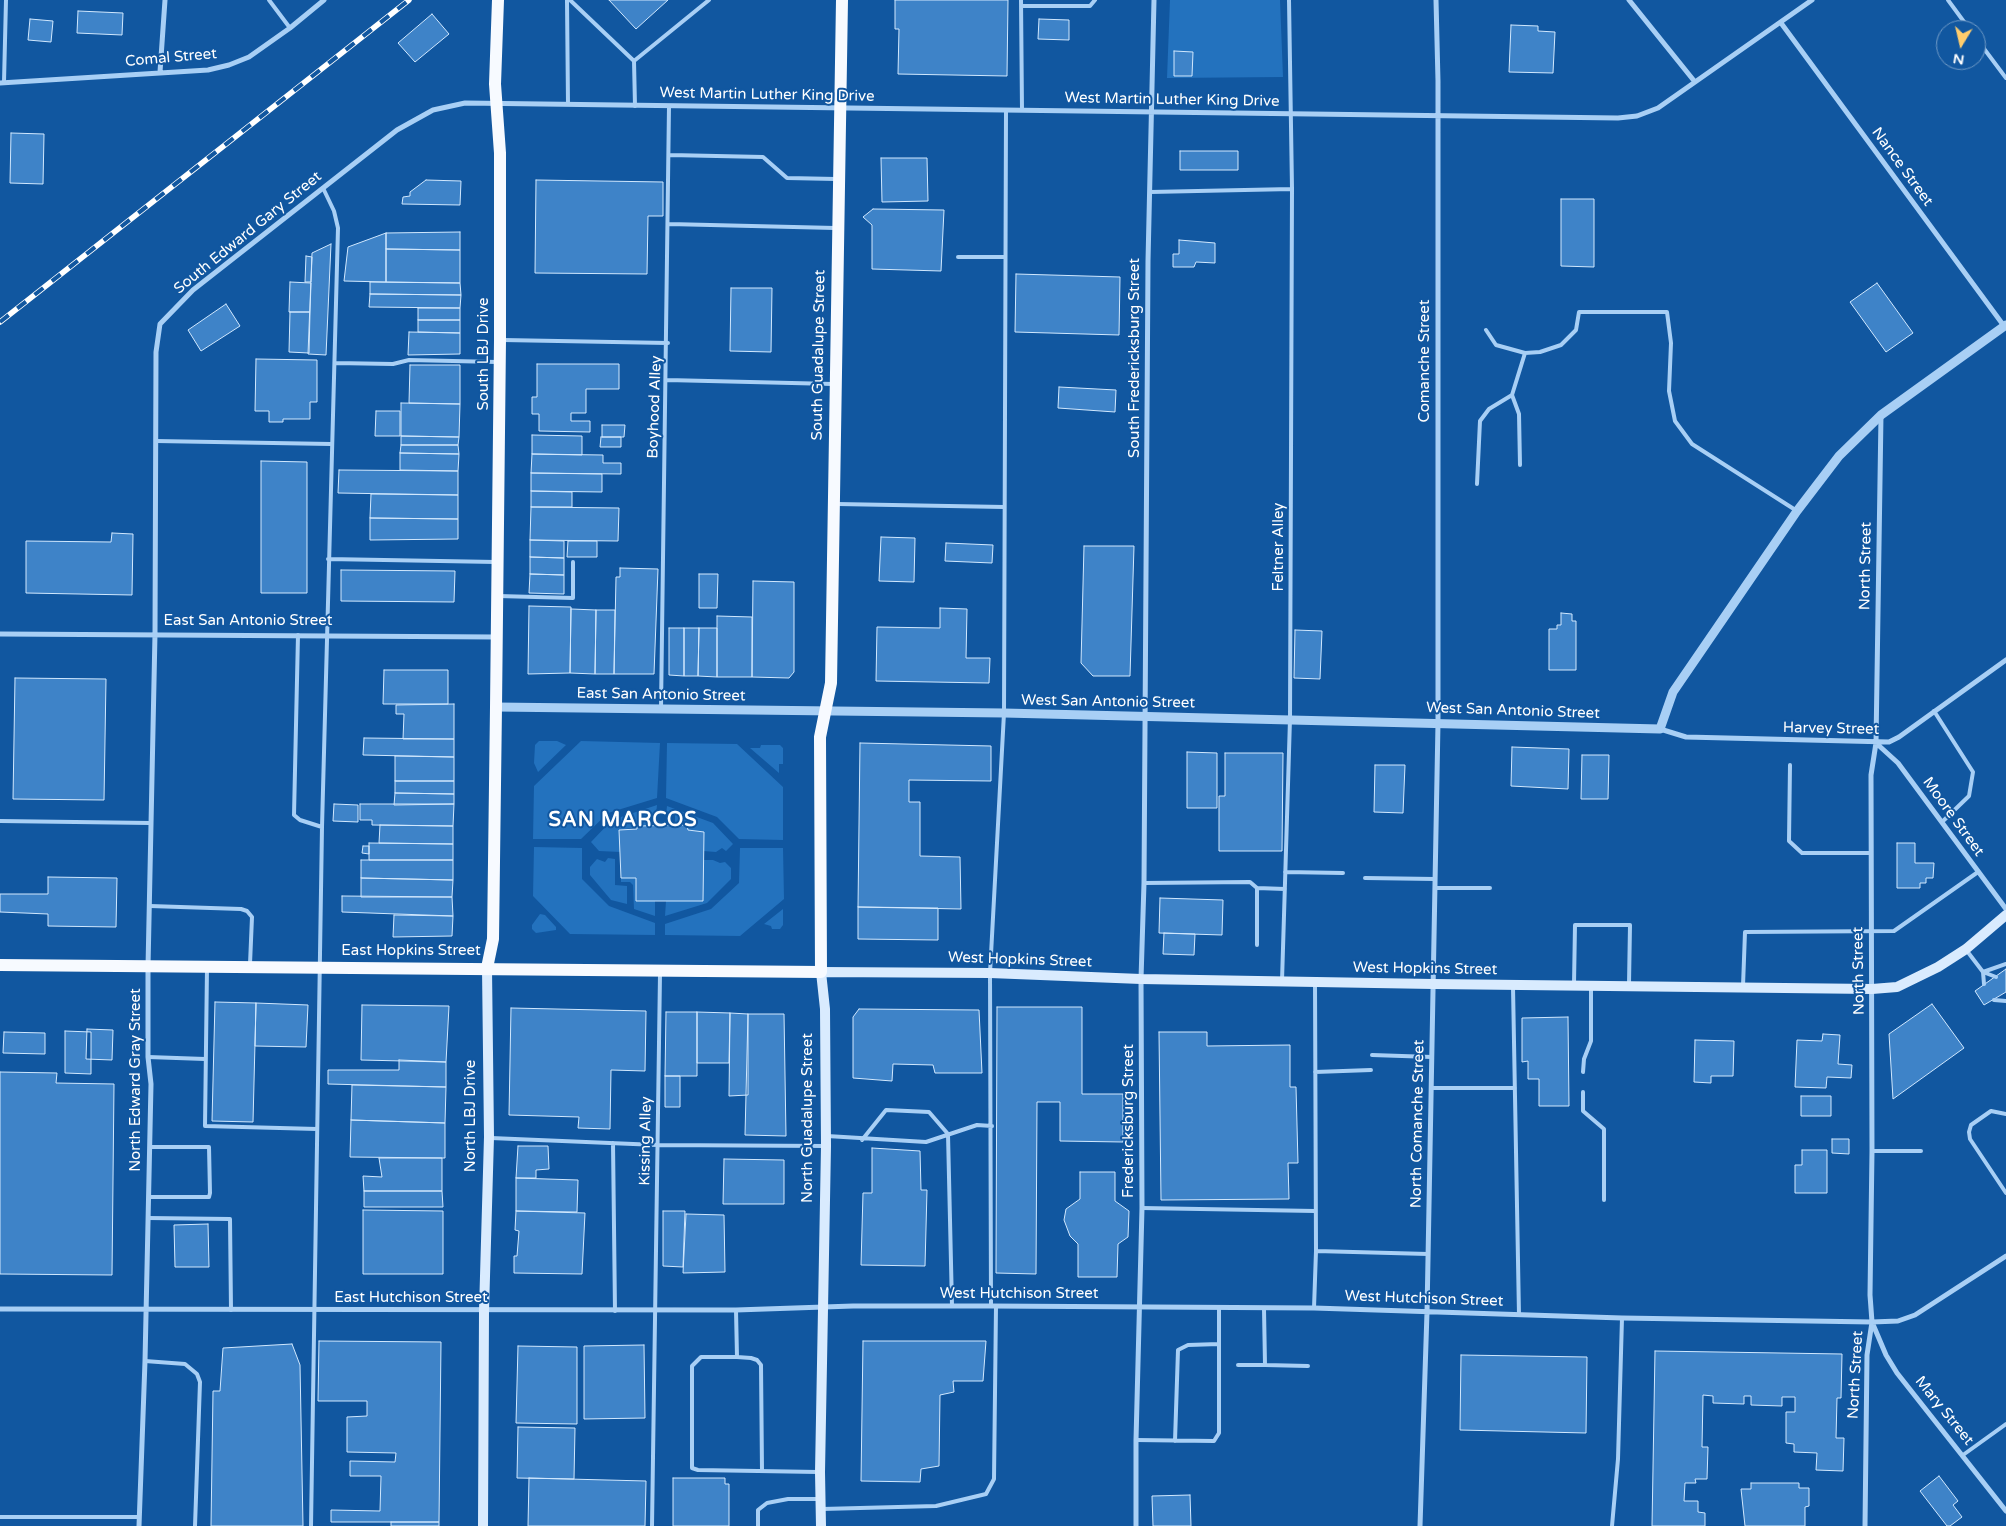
<!DOCTYPE html>
<style>
body{margin:0}
#map{position:relative;width:2006px;height:1526px;overflow:hidden;background:#1157a0;font-family:"Varela Round",sans-serif}
canvas{display:block}
.north{position:absolute;left:1936px;top:20px;width:50px;height:50px;box-sizing:border-box;background:#1157a0;border:1px solid #709ac6;border-radius:50%;rotate:189deg;font-size:14px;font-weight:700;line-height:20px;text-align:center;color:#fff}
.north::after{content:'';display:block;margin:auto;width:18px;height:22px;background:#ffcd6d;clip-path:polygon(50% 0,100% 100%,50% 72%,0 100%)}
</style>
<div id="map">
<canvas width="2006" height="1526"></canvas>
<div class="north">N</div>
</div>
<script>
const context = document.querySelector('canvas').getContext('2d');
context.lineJoin = 'round';
function paint(path, color) { context.fillStyle = color; context.fill(path, 'evenodd'); }
const toPath = rows => new Path2D(rows.map(r => 'M' + r).join(''));
function strokePath(path, color, width, dash) { context.strokeStyle = color; context.lineWidth = width; context.lineCap = dash ? 'butt' : 'round'; context.setLineDash(dash || []); context.stroke(path); }
function write(font, color, halo, rows, align = 'center') {
  context.font = font + ' "Varela Round",sans-serif'; context.lineWidth = 4; context.setLineDash([]); context.textBaseline = 'middle'; context.strokeStyle = halo; context.fillStyle = color; for (const [text, x, y, turn = 0] of rows) {
    context.save(); context.translate(x, y); context.rotate((+turn || 0) * Math.PI / 180); context.textAlign = isNaN(turn) ? turn : align; if (halo) context.strokeText(text, 0, 0); context.fillText(text, 0, 0); context.restore();
  }
}
paint(toPath([
 [1170,0,1280,0,1283,77,1167,78],
 [539,741,557,741,566,745,538,772,534,763,535,745],
 [581,741,660,743,657,798,608,813,581,839,533,839,534,786],
 [667,743,737,744,783,787,783,840,739,839,717,817,666,798],
 [761,745,780,745,783,748,783,764,779,764,779,773,750,748,760,748],
 [657,805,656,815,646,816,646,826,619,830,621,852,599,851,591,842,612,820],
 [667,806,713,823,733,844,726,851,722,848,716,852,703,851,704,832,688,830,687,825,675,825,675,815,666,815],
 [534,847,582,848,582,879,609,906,655,923,655,935,570,934,533,896],
 [740,848,783,848,784,899,740,936,665,935,665,924,711,909,739,883],
 [608,858,615,859,615,885,627,886,627,904,611,900,590,875,590,867,597,859,605,862],
 [703,860,713,860,720,863,725,862,731,868,731,879,707,903,665,916,666,901,703,901],
 [621,878,636,878,636,900,655,901,655,916,634,909,633,885,630,882,621,882],
 [783,909,783,925,780,929,772,929,771,926,764,924],
 [540,914,545,915,556,927,556,930,536,933,532,929,532,925]
]), '#2372be');
const building = toPath([
 [609,0,668,0,636,29,609,0],
 [895,0,1008,0,1007,76,898,74,899,29,895,29,895,0],
 [78,11,123,13,122,35,77,33,78,11],
 [432,14,449,34,415,62,398,43,432,14],
 [30,19,53,21,51,42,28,40,30,19],
 [1039,19,1069,20,1069,40,1038,39,1039,19],
 [1511,25,1538,26,1538,31,1555,32,1553,73,1509,72,1511,25],
 [1174,51,1193,52,1192,76,1174,76,1174,51],
 [11,133,44,134,43,184,10,183,11,133],
 [1180,151,1238,151,1238,170,1180,170,1180,151],
 [881,158,927,158,928,201,882,202,881,158],
 [426,180,461,181,460,205,402,204,403,197,410,196,410,192,426,180],
 [536,180,663,182,663,216,648,216,647,274,535,273,536,180],
 [1561,199,1594,199,1594,267,1561,266,1561,199],
 [873,209,944,210,941,271,872,269,872,225,863,217,873,209],
 [460,232,460,250,386,249,386,233,460,232],
 [386,233,386,282,344,281,348,247,386,233],
 [1179,240,1215,243,1215,263,1196,262,1194,267,1173,267,1173,254,1179,254,1179,240],
 [331,244,326,355,308,354,312,253,331,244],
 [386,249,460,250,460,283,386,282,386,249],
 [306,256,312,257,311,282,305,282,306,256],
 [1016,274,1120,277,1119,335,1015,332,1016,274],
 [290,282,311,283,310,312,289,312,290,282],
 [370,282,460,283,461,295,370,294,370,282],
 [1877,283,1913,333,1886,352,1850,302,1877,283],
 [731,288,772,288,771,352,730,351,731,288],
 [370,294,461,295,460,308,369,307,370,294],
 [226,304,240,326,201,351,188,330,226,304],
 [418,308,460,308,460,320,418,320,418,308],
 [290,312,310,312,309,353,289,352,290,312],
 [418,320,460,320,460,333,418,332,418,320],
 [409,332,460,333,460,354,408,355,409,332],
 [256,359,317,360,317,402,310,402,310,419,283,419,283,422,269,422,269,411,255,411,256,359],
 [537,364,619,364,619,389,586,389,586,413,571,413,571,421,590,421,590,432,539,431,539,414,532,414,532,397,537,397,537,364],
 [410,365,460,365,460,404,409,403,410,365],
 [1059,387,1116,390,1115,412,1058,408,1059,387],
 [401,403,460,404,459,437,401,436,401,403],
 [376,411,400,411,400,436,375,436,376,411],
 [602,425,625,425,624,437,602,437,602,425],
 [532,435,582,436,582,455,532,454,532,435],
 [401,436,459,437,458,445,401,445,401,436],
 [601,437,621,437,621,447,600,447,601,437],
 [401,445,458,445,459,454,400,453,401,445],
 [400,453,459,454,458,471,400,470,400,453],
 [532,454,603,455,603,463,621,463,621,474,531,473,532,454],
 [261,461,307,462,307,593,261,593,261,461],
 [339,470,458,471,458,495,338,493,339,470],
 [531,473,602,474,602,492,531,491,531,473],
 [531,491,572,492,572,507,531,507,531,491],
 [371,494,458,495,458,519,370,518,371,494],
 [531,507,619,508,618,541,530,540,531,507],
 [370,518,458,519,458,539,370,540,370,518],
 [112,533,133,534,132,595,26,593,26,541,111,542,112,533],
 [881,537,915,538,914,582,879,581,881,537],
 [530,540,564,541,564,558,530,557,530,540],
 [568,541,597,541,597,557,567,557,568,541],
 [946,543,993,545,992,563,945,561,946,543],
 [1084,546,1134,546,1130,676,1093,676,1081,663,1084,546],
 [530,557,564,558,564,575,530,574,530,557],
 [620,568,658,569,654,674,614,674,616,577,620,577,620,568],
 [341,570,455,571,454,602,341,601,341,570],
 [530,574,564,575,564,594,529,593,530,574],
 [699,574,718,574,717,608,699,608,699,574],
 [753,581,794,582,794,672,789,678,752,677,753,581],
 [529,606,571,607,570,673,528,674,529,606],
 [940,608,967,609,966,658,990,658,989,683,876,681,877,627,940,628,940,608],
 [571,609,596,610,595,674,570,673,571,609],
 [596,610,615,610,614,674,595,674,596,610],
 [1561,613,1572,614,1572,621,1576,621,1576,670,1549,670,1549,629,1557,629,1557,625,1561,625,1561,613],
 [717,616,752,617,752,677,717,677,717,616],
 [669,628,684,628,684,676,669,675,669,628],
 [684,628,699,628,698,676,684,676,684,628],
 [699,628,717,628,717,677,698,676,699,628],
 [1295,630,1322,631,1320,679,1294,678,1295,630],
 [384,670,448,670,448,704,383,704,384,670],
 [15,678,106,679,104,800,13,799,15,678],
 [454,704,454,739,403,739,404,714,396,714,396,705,454,704],
 [364,738,454,739,454,757,363,755,364,738],
 [860,743,991,746,991,781,909,780,909,802,920,802,920,856,960,857,961,909,858,907,860,743],
 [1512,747,1569,749,1568,789,1511,786,1512,747],
 [1187,752,1217,753,1217,808,1187,808,1187,752],
 [1225,753,1283,753,1282,851,1219,851,1219,796,1225,796,1225,753],
 [1582,755,1609,755,1608,799,1581,799,1582,755],
 [395,756,454,757,454,781,395,781,395,756],
 [1375,765,1405,765,1403,813,1374,812,1375,765],
 [395,781,454,781,454,794,395,793,395,781],
 [395,793,454,794,454,804,394,805,395,793],
 [334,804,358,805,358,822,333,821,334,804],
 [360,804,454,804,453,826,372,825,372,820,360,820,360,804],
 [380,825,453,826,453,844,379,843,380,825],
 [687,825,688,830,704,832,703,901,636,901,636,878,621,878,619,830,637,829,637,826,687,825],
 [369,843,453,844,453,860,369,860,369,843],
 [1897,843,1915,843,1915,863,1934,863,1933,878,1926,878,1926,883,1920,883,1920,888,1897,888,1897,843],
 [363,846,369,846,369,854,362,853,363,846],
 [361,860,453,860,453,880,361,878,361,860],
 [48,877,117,878,116,927,48,926,48,914,0,912,0,894,48,894,48,877],
 [361,878,453,880,452,897,361,897,361,878],
 [342,896,452,897,453,916,342,912,342,896],
 [1160,898,1223,900,1222,935,1159,933,1160,898],
 [858,907,938,908,938,940,858,939,858,907],
 [394,915,453,916,452,936,393,937,394,915],
 [1164,933,1195,934,1194,955,1163,954,1164,933],
 [2006,969,2006,992,1984,1005,1975,991,2006,969],
 [215,1002,256,1003,253,1122,212,1121,215,1002],
 [256,1003,308,1005,306,1047,255,1046,256,1003],
 [1932,1004,1964,1048,1893,1099,1889,1034,1932,1004],
 [362,1005,449,1006,446,1062,361,1060,362,1005],
 [997,1007,1082,1007,1082,1094,1123,1094,1123,1142,1060,1141,1060,1102,1037,1102,1036,1274,996,1273,997,1007],
 [511,1008,646,1011,645,1071,611,1070,610,1129,578,1128,579,1117,509,1115,511,1008],
 [859,1009,979,1010,982,1073,935,1073,933,1065,893,1064,892,1081,853,1078,853,1017,859,1009],
 [666,1012,697,1012,697,1076,665,1076,666,1012],
 [697,1012,730,1013,729,1063,697,1063,697,1012],
 [730,1013,748,1014,748,1095,729,1096,730,1013],
 [748,1014,784,1014,786,1136,745,1135,748,1014],
 [1568,1017,1569,1106,1539,1106,1539,1079,1528,1079,1528,1061,1522,1062,1522,1018,1568,1017],
 [87,1029,113,1030,112,1060,86,1059,87,1029],
 [65,1031,91,1032,91,1074,65,1073,65,1031],
 [4,1032,45,1033,45,1054,3,1053,4,1032],
 [1159,1032,1207,1032,1207,1046,1290,1045,1290,1087,1296,1087,1298,1163,1288,1163,1289,1199,1161,1200,1159,1032],
 [1823,1034,1840,1035,1838,1064,1852,1065,1851,1078,1827,1077,1826,1088,1795,1087,1797,1040,1822,1041,1823,1034],
 [1695,1040,1734,1041,1733,1076,1711,1076,1711,1083,1694,1082,1695,1040],
 [399,1060,446,1062,446,1087,328,1084,328,1070,399,1070,399,1060],
 [0,1072,57,1073,56,1083,114,1084,112,1275,0,1274,0,1072],
 [665,1076,680,1076,680,1107,665,1107,665,1076],
 [352,1085,446,1087,445,1123,351,1120,352,1085],
 [1801,1096,1831,1096,1831,1116,1801,1116,1801,1096],
 [351,1120,445,1123,445,1158,350,1157,351,1120],
 [1832,1139,1849,1139,1849,1154,1832,1153,1832,1139],
 [518,1146,548,1146,549,1169,536,1170,536,1178,516,1178,518,1146],
 [872,1148,920,1151,921,1190,927,1190,925,1266,861,1265,863,1193,872,1193,872,1148],
 [1802,1150,1827,1150,1827,1193,1795,1193,1795,1165,1802,1165,1802,1150],
 [379,1158,442,1158,442,1191,364,1191,363,1176,382,1177,379,1158],
 [724,1159,784,1160,784,1204,723,1204,724,1159],
 [1080,1172,1115,1172,1115,1201,1129,1211,1128,1237,1118,1244,1117,1277,1078,1277,1078,1244,1070,1236,1064,1220,1066,1209,1080,1199,1080,1172],
 [516,1178,578,1180,577,1212,516,1211,516,1178],
 [364,1191,442,1191,443,1207,364,1207,364,1191],
 [363,1210,443,1211,443,1274,363,1274,363,1210],
 [516,1211,585,1213,582,1274,514,1273,514,1256,517,1256,519,1231,515,1230,516,1211],
 [663,1211,685,1211,683,1267,663,1266,663,1211],
 [686,1214,724,1215,725,1272,683,1273,686,1214],
 [208,1224,209,1267,175,1267,174,1225,208,1224],
 [319,1341,441,1342,439,1522,331,1522,331,1510,380,1511,381,1476,350,1476,350,1461,395,1462,396,1453,347,1452,347,1417,367,1416,367,1401,318,1401,319,1341],
 [863,1341,986,1341,983,1381,953,1381,954,1392,940,1395,939,1466,921,1469,920,1482,861,1481,863,1341],
 [292,1344,300,1365,303,1526,211,1526,213,1391,220,1391,223,1348,292,1344],
 [644,1345,645,1418,584,1419,584,1346,644,1345],
 [518,1346,577,1347,577,1424,516,1423,518,1346],
 [1655,1351,1842,1354,1841,1398,1837,1398,1836,1438,1844,1438,1843,1471,1816,1470,1817,1453,1794,1452,1794,1444,1786,1443,1786,1412,1795,1412,1795,1397,1782,1397,1782,1406,1751,1405,1751,1396,1744,1396,1744,1404,1713,1403,1713,1396,1703,1395,1702,1447,1708,1447,1707,1479,1695,1479,1696,1483,1685,1483,1684,1501,1698,1501,1698,1512,1705,1513,1705,1526,1652,1526,1655,1351],
 [1461,1355,1587,1357,1586,1433,1460,1430,1461,1355],
 [518,1427,575,1428,574,1479,517,1478,518,1427],
 [1939,1476,1958,1501,1953,1505,1962,1517,1950,1526,1947,1526,1920,1491,1939,1476],
 [529,1478,646,1481,645,1526,528,1526,529,1478],
 [673,1478,725,1478,725,1484,729,1484,729,1526,673,1526,673,1478],
 [1751,1483,1799,1483,1799,1488,1809,1488,1809,1506,1805,1507,1805,1526,1745,1526,1741,1489,1751,1489,1751,1483],
 [1190,1495,1191,1526,1153,1526,1152,1496,1190,1495],
 [391,1522,439,1522,439,1526,391,1526,391,1522]
]);
paint(building, '#3e83c8');
strokePath(building, '#d1e8fe', 1);
strokePath(toPath([
 [269,0,290,28],
 [567,0,568,104],
 [570,0,634,61,709,0],
 [1021,0,1022,110],
 [1948,0,1970,30],
 [1021,6,1090,6,1095,0],
 [1976,38,2006,78],
 [634,61,635,106],
 [4,82,6,0],
 [670,155,763,157,787,178,836,179],
 [1150,192,1292,189],
 [669,224,835,228],
 [958,257,1005,257],
 [1486,330,1496,345,1525,353,1540,352,1561,345,1576,330,1579,312,1667,312,1671,343,1669,391,1675,421,1692,444,1797,511],
 [503,340,668,343],
 [335,363,393,364,409,360,497,362],
 [667,380,833,384],
 [1512,395,1519,414,1520,465],
 [156,441,331,444],
 [1477,484,1480,421,1489,409,1512,395,1525,353],
 [837,504,1004,507],
 [328,559,496,562],
 [498,596,573,598,573,562],
 [298,635,294,815,300,820,322,827],
 [661,709,669,106],
 [1934,711,1973,772,1969,796,1942,822],
 [1790,765,1789,841,1802,853,1871,853],
 [0,821,150,823],
 [1285,872,1343,873],
 [1365,878,1435,879],
 [1144,883,1250,882,1257,888,1257,945],
 [1257,888,1285,889],
 [1435,888,1490,888],
 [150,906,241,909,247,911,252,917,250,964],
 [1967,951,1983,972,1984,984],
 [207,968,205,1126,317,1129],
 [1983,972,2006,964],
 [1983,972,1996,977],
 [1282,981,1290,719,1292,189,1289,0],
 [1574,984,1575,925,1630,925,1629,984],
 [1743,986,1745,932,1894,931,1978,872],
 [1513,987,1519,1315],
 [1994,1000,2006,1001],
 [1372,1055,1432,1057],
 [148,1057,205,1059],
 [1315,1072,1371,1070],
 [1583,1072,1584,1059,1591,1041,1591,986],
 [1431,1088,1515,1088],
 [1583,1092,1583,1111,1604,1129,1604,1200],
 [2006,1114,1991,1111,1971,1125,1969,1132,1970,1139,2006,1193],
 [827,1136,926,1142,977,1125,992,1126],
 [491,1138,657,1145,826,1146],
 [862,1140,886,1110,929,1112,948,1134,952,1306],
 [613,1143,615,1311],
 [1872,1151,1921,1151],
 [149,1197,209,1197,210,1193,209,1147,150,1147],
 [1142,1208,1315,1211],
 [148,1218,230,1219,231,1310],
 [1316,1251,1428,1254],
 [991,1306,990,973,1004,713,1006,110],
 [1314,1308,1316,1251,1315,982],
 [1264,1309,1265,1365,1308,1366],
 [736,1310,737,1357,701,1357,692,1366,692,1468,698,1470,818,1472],
 [737,1357,751,1358,757,1360,761,1365,762,1471],
 [145,1361,185,1364,197,1374,200,1382,195,1526],
 [1238,1365,1265,1365],
 [1136,1440,1214,1441,1219,1433,1219,1309],
 [1175,1441,1178,1350,1188,1345,1219,1344],
 [1963,1455,2006,1424],
 [822,1509,936,1506,986,1494,994,1479,996,1306],
 [0,1517,139,1517],
 [311,1526,322,827,338,228,334,211,323,188],
 [652,1526,660,974],
 [758,1526,758,1510,767,1503,788,1499,818,1499],
 [1612,1526,1618,1459,1622,1318]
]), '#a8cff5', 4);
strokePath(toPath([
 [1629,0,1695,82],
 [1781,23,2004,326],
 [160,72,165,0],
 [0,83,208,70,229,65,249,57,290,28,324,0],
 [0,634,496,637],
 [1660,729,1686,737,1889,742,1899,737,2006,660],
 [1876,743,1898,763,2006,909],
 [0,1309,736,1310,853,1306,991,1306,1314,1308,1622,1318,1872,1322,1898,1321,1915,1315,2006,1256],
 [1872,1322,1886,1355,1897,1373,2006,1511],
 [139,1526,145,1361,151,1084,148,1057,148,967,155,634,156,352,160,324,193,290,397,130,433,110,465,103,1618,118,1637,116,1658,108,1812,0],
 [1136,1526,1136,1440,1142,1208,1141,979,1144,883,1148,261,1154,0],
 [1420,1526,1427,1312,1438,723,1438,81,1436,0],
 [1865,1526,1867,1355,1872,1322,1870,1295,1872,1151,1871,775,1876,743,1881,415]
]), '#a8cff5', 5);
strokePath(toPath([
 [496,707,1004,713,1660,729,1673,692,1797,511,1839,456,1881,415,2006,325]
]), '#a8cff5', 9);
strokePath(toPath([
 [483,1526,484,1311,489,1137,487,968],
 [821,1526,820,1472,826,1146,825,1009,821,972,990,973,1141,979,1433,984,1872,989,1897,987,1938,967,1966,949,2006,915]
]), '#d9ebfe', 10);
strokePath(toPath([
 [0,965,821,972,820,737,831,683,842,0],
 [487,968,493,939,496,707,500,340,500,153,495,84,498,0]
]), '#f7faff', 12);
const rail = toPath([
 [0,322,409,0]
]);
strokePath(rail, '#fff', 5.5);
strokePath(rail, '#1157a0', 4, [11]);
write('15px', '#fff', '#1157a0', [
 ["Comal Street",171,58,-5],
 ["West Martin Luther King Drive",767,95,1],
 ["West Martin Luther King Drive",1172,100,1],
 ["Nance Street",1902,167,54],
 ["South Edward Gary Street",248,233,-39],
 ["South LBJ Drive",484,354,-90],
 ["South Guadalupe Street",819,355,-89],
 ["South Fredericksburg Street",1135,358,-90],
 ["Comanche Street",1425,361,-90],
 ["Boyhood Alley",655,407,-88],
 ["Feltner Alley",1279,547,-90],
 ["North Street",1866,566,-89],
 ["East San Antonio Street",248,621],
 ["East San Antonio Street",661,695,1],
 ["West San Antonio Street",1108,702,1],
 ["West San Antonio Street",1513,711,2],
 ["Harvey Street",1831,729,1],
 ["Moore Street",1953,817,54],
 ["East Hopkins Street",411,951],
 ["West Hopkins Street",1020,960,2],
 ["West Hopkins Street",1425,969,1],
 ["North Street",1859,971,-91],
 ["North Edward Gray Street",136,1080,-90],
 ["North LBJ Drive",471,1116,-90],
 ["North Guadalupe Street",808,1118,-90],
 ["Fredericksburg Street",1129,1121,-90],
 ["North Comanche Street",1418,1124,-89],
 ["Kissing Alley",646,1141,-89],
 ["West Hutchison Street",1019,1294],
 ["East Hutchison Street",411,1298],
 ["West Hutchison Street",1424,1299,2],
 ["North Street",1856,1375,-87],
 ["Mary Street",1944,1411,51]
]);
context.letterSpacing = '1px';
write('bold 20px', '#fff', '#1157a0', [
 ["SAN MARCOS",623,821]
]);
context.letterSpacing = '0px';
</script>
